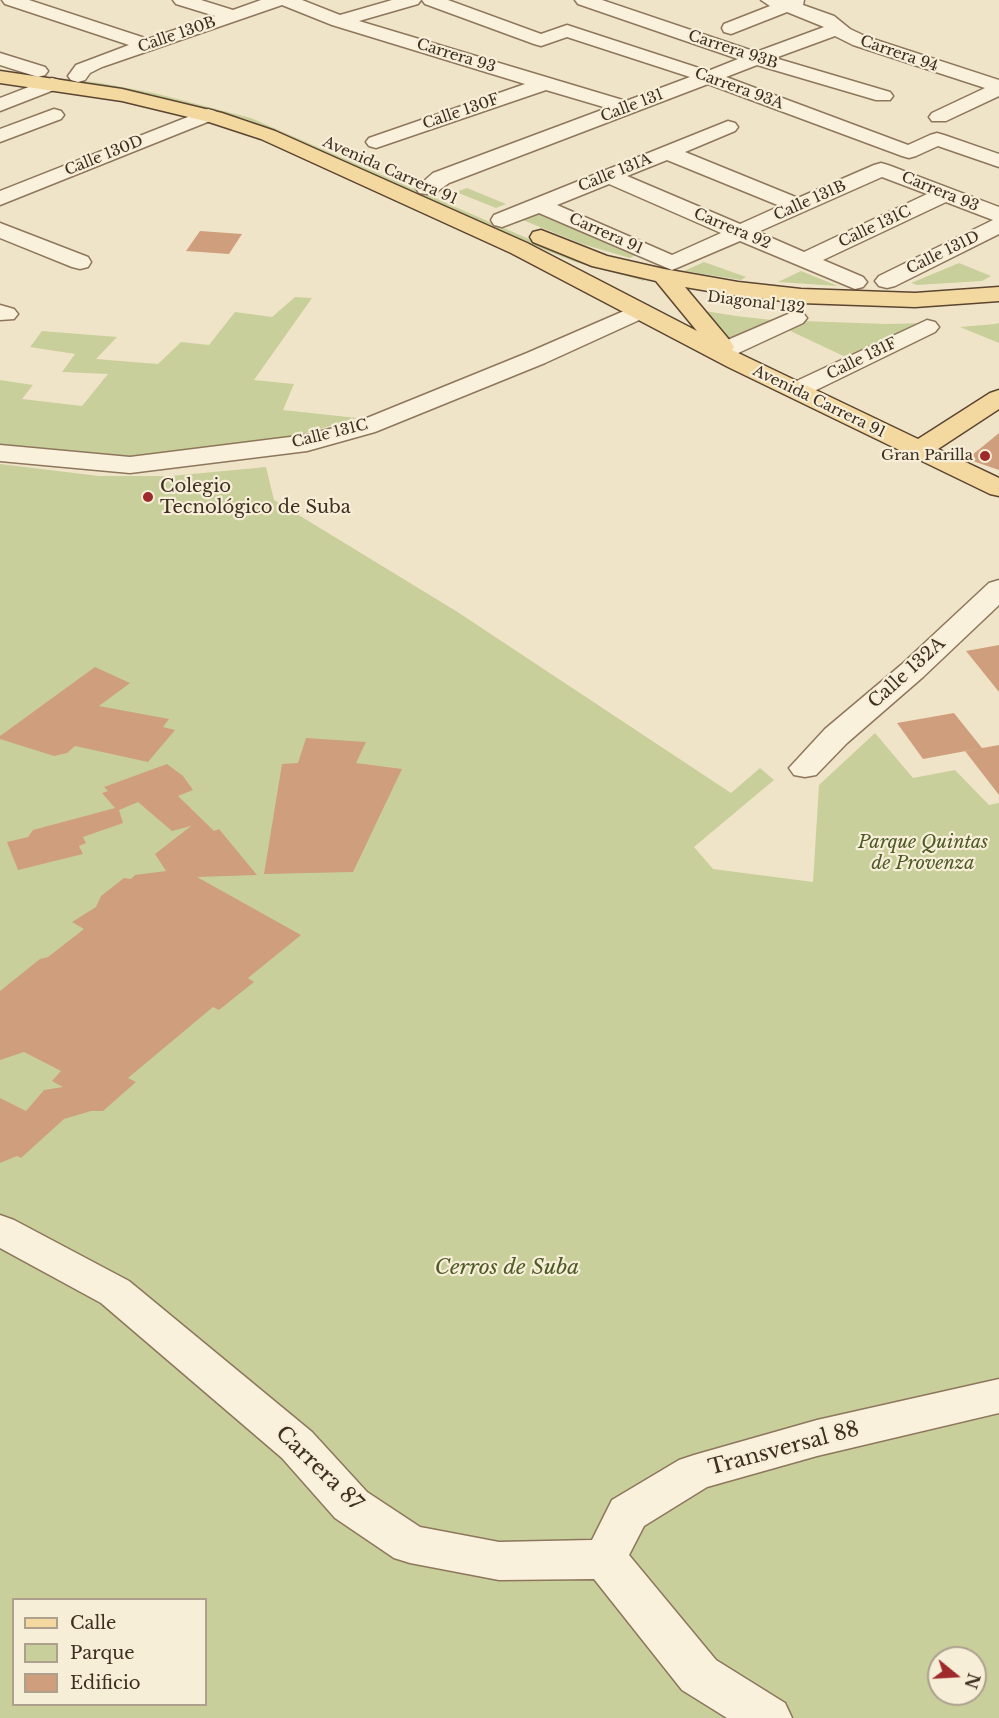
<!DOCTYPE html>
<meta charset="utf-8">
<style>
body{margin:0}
#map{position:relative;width:999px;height:1718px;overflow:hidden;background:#f0e4c8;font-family:"Libre Baskerville",serif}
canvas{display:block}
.legend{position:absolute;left:12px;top:1598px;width:195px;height:108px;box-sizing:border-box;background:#f7eed8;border:2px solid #ada18e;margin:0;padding:8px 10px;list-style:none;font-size:18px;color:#3d2e20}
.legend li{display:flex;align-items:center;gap:12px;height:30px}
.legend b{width:30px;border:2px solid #ada18e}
.north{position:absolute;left:927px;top:1646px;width:60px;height:60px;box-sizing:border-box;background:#f7eed8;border:2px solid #ada18e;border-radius:50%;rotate:108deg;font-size:16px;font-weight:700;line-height:24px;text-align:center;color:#3d2e20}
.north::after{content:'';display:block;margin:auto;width:21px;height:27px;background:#9e2a2b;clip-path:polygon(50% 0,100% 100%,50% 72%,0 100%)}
</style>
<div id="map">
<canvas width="999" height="1718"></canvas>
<ul class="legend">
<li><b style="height:8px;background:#f3d9a0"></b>Calle</li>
<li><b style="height:16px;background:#c9cf9b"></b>Parque</li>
<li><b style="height:16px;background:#cf9f7d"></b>Edificio</li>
</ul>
<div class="north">N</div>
</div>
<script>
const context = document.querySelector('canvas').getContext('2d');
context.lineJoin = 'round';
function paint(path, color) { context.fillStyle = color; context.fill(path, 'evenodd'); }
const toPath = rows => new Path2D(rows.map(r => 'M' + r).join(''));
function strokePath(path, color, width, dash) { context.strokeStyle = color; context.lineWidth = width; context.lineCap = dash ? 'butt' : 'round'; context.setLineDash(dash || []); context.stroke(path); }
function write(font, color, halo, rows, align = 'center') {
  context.font = font + ' "Libre Baskerville",serif'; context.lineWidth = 4.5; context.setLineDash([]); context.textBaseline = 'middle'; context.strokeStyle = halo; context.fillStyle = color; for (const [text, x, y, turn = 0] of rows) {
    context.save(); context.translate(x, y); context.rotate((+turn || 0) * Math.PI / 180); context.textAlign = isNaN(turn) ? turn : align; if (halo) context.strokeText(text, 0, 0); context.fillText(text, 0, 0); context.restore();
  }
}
paint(toPath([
 [0,71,101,83,154,93,251,118,545,246,645,278,644,281,575,262,540,248,246,119,151,95],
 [467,188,506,204,496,208,456,192],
 [537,212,636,255,630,258,582,244,520,219],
 [704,262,746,277,741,280,684,271],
 [959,263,991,276,982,281,917,285,911,283],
 [801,271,838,286,778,282],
 [295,297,312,298,254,380,294,384,283,410,357,418,286,439,148,457,73,456,0,445,0,380,33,385,22,399,82,406,108,374,62,372,75,354,30,347,42,331,117,337,96,359,158,364,181,342,209,345,235,312,272,317],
 [699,310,736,316,781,321,729,344],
 [803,321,886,324,928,323,852,360,784,328],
 [999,323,999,343,960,327,995,324],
 [0,464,99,476,171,476,266,467,274,500,456,611,731,793,760,768,774,780,694,847,713,869,813,882,819,785,875,733,913,778,955,770,989,805,999,803,999,1718,0,1718],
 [14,1600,206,1600,206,1704,14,1704],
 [939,1658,975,1658,975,1694,939,1694]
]), '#c9cf9b');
paint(toPath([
 [200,231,242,234,229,254,186,251],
 [999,433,999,470,967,459,982,447],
 [999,645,999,692,966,651],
 [95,667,130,683,99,706,169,719,163,727,175,730,148,762,75,746,67,753,54,756,0,739,0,736],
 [954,713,982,748,923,759,897,723],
 [306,738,366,742,356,763,402,769,353,872,264,874,282,764,298,763],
 [999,745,999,795,965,751],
 [167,764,183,776,193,790,178,796,214,831,219,829,257,875,197,877,301,935,248,978,254,982,219,1010,213,1007,128,1078,136,1082,103,1111,91,1111,64,1119,21,1158,17,1156,0,1163,0,1098,26,1111,44,1090,63,1087,52,1081,61,1071,24,1052,0,1060,0,991,40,959,48,957,84,929,72,922,96,907,101,896,124,878,131,879,135,875,166,871,155,854,191,826,172,831,138,802,119,810,123,823,83,837,86,843,79,846,83,854,18,870,7,842,28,837,33,830,115,808,102,793,108,791,104,787]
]), '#cf9f7d');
const minor = toPath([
 [2,0,29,0,148,39,215,16,176,4,173,0,201,0,233,10,261,0,302,0,340,15,392,0,421,0,418,4,359,21,626,101,690,77,567,37,541,46,534,44,425,4,422,0,448,0,541,34,567,25,708,71,738,59,578,4,575,0,602,0,756,52,824,27,787,12,731,34,724,32,722,28,724,24,770,6,761,0,804,0,803,5,834,16,850,29,867,37,999,80,999,96,946,121,932,121,929,117,932,113,985,88,853,45,835,36,775,58,890,92,893,96,890,100,876,100,757,65,726,77,908,145,930,135,937,133,944,135,999,154,999,167,938,146,916,156,909,158,902,156,708,84,449,183,435,193,427,194,419,193,416,188,433,173,607,108,546,90,376,148,369,146,366,142,369,138,525,84,332,25,282,5,102,67,90,73,85,80,78,82,71,80,68,76,76,65,129,45,5,4,2,0],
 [0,53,45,67,48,71,45,75,38,77,0,65,0,53],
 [52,78,59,80,62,84,59,88,0,111,0,98,52,78],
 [54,109,61,111,64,115,61,119,0,142,0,129,54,109],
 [208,109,215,111,218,115,215,119,0,205,0,191,208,109],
 [728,121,735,123,738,127,735,131,685,152,798,198,874,165,881,163,888,165,999,207,999,234,895,286,887,288,879,286,875,281,879,276,993,220,946,202,823,260,863,277,867,282,863,287,855,289,740,241,672,270,539,213,502,227,494,225,491,220,494,215,728,121],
 [667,160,780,206,740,224,627,176,667,160],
 [882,177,927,194,804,252,758,232,882,177],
 [609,184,721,233,672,255,557,205,609,184],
 [0,223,88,257,91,262,88,267,80,269,72,267,0,238,0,223],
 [640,304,648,306,652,311,648,316,545,363,375,432,307,451,130,473,0,461,0,445,130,457,306,435,357,422,527,353,640,304],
 [0,305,14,309,18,314,14,319,0,320,0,305],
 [795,311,803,313,807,318,803,323,734,355,725,357,716,355,713,350,716,345,795,311],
 [927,320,935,322,939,327,935,332,806,395,797,397,788,395,785,390,788,385,927,320],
 [999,580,999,605,923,677,847,743,816,775,805,777,794,775,789,768,825,729,901,665,989,583,999,580],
 [0,1215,14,1220,129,1281,312,1432,367,1492,420,1527,499,1542,592,1540,612,1500,679,1460,694,1455,817,1420,999,1379,999,1413,817,1456,707,1487,644,1526,629,1555,716,1660,785,1703,792,1718,727,1718,682,1690,594,1579,499,1580,410,1563,394,1558,335,1518,282,1458,101,1303,0,1248,0,1215]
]);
const major = toPath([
 [0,71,122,89,222,113,275,131,527,243,697,331,656,281,592,266,533,242,530,237,533,232,541,230,607,256,664,269,738,282,801,289,915,293,999,287,999,301,915,307,801,303,738,296,685,287,731,342,734,347,732,350,918,439,990,393,999,390,999,409,938,449,999,478,999,496,990,494,728,367,511,253,261,139,209,122,122,101,0,83,0,71]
]);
strokePath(minor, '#8d765c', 3);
strokePath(major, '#5b4430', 3);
paint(minor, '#faf1dc');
paint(major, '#f3d9a0');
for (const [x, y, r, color] of [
 [985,456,6,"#9e2a2b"],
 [148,497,6,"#9e2a2b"]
]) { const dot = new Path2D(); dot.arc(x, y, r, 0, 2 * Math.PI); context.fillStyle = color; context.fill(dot); strokePath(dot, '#f7eed8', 2); }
write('15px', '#3d2e20', '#f7eed8', [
 ["Calle 130B",177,35,-19],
 ["Carrera 93B",733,50,18],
 ["Carrera 94",899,54,19],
 ["Carrera 93",456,56,17],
 ["Carrera 93A",739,89,20],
 ["Calle 131",632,106,-21],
 ["Calle 130F",461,112,-19],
 ["Calle 130D",104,156,-22],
 ["Avenida Carrera 91",390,171,24],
 ["Calle 131A",615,173,-22],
 ["Carrera 93",940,192,22],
 ["Calle 131B",810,201,-24],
 ["Calle 131C",875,227,-25],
 ["Carrera 92",732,229,23],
 ["Carrera 91",606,234,24],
 ["Calle 131D",943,253,-26],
 ["Diagonal 132",756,303,7],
 ["Calle 131F",862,359,-26],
 ["Avenida Carrera 91",819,402,26],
 ["Calle 131C",330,434,-14]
]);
write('15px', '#3d2e20', '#f7eed8', [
 ["Gran Parilla",973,456]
], 'right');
write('18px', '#3d2e20', '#f7eed8', [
 ["Colegio",160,487],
 ["Tecnológico de Suba",160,508]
], 'left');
write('18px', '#3d2e20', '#f7eed8', [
 ["Calle 132A",907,673,-42]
]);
write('italic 18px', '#4d5a26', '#f7eed8', [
 ["Parque Quintas",923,843],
 ["de Provenza",923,864]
]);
write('italic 21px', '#4d5a26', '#f7eed8', [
 ["Cerros de Suba",507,1268]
]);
write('21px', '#3d2e20', '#f7eed8', [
 ["Transversal 88",784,1449,-15],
 ["Carrera 87",319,1469,44]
]);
</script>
